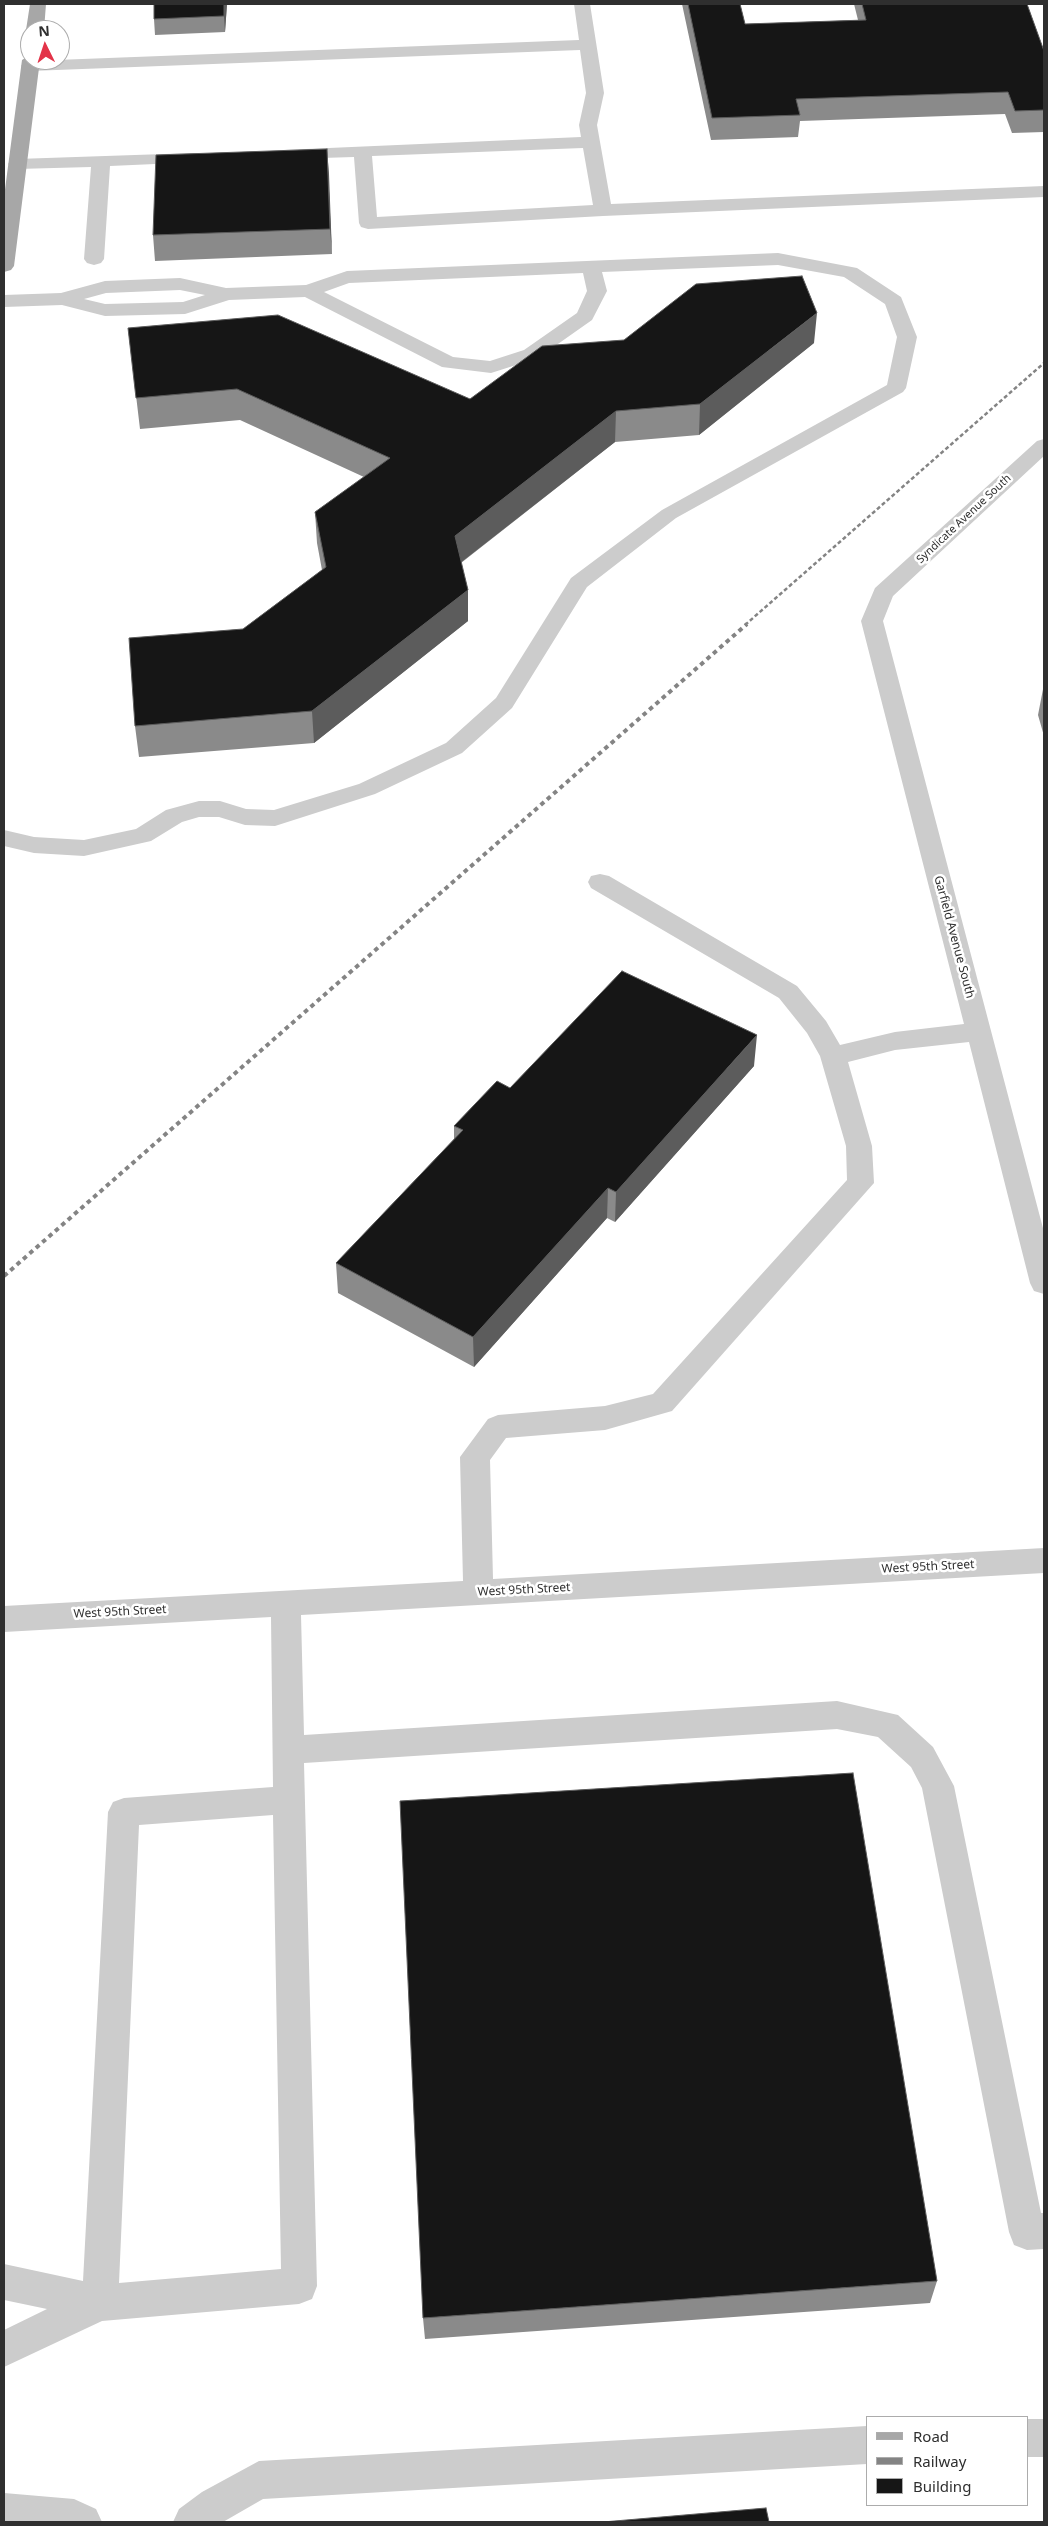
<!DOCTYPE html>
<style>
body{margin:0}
#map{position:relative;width:1048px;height:2526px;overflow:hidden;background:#fff;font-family:"Noto Sans",sans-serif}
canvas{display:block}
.frame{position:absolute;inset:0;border:5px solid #2f2f2f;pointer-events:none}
.legend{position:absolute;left:866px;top:2416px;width:162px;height:90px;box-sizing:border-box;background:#fff;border:1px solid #acacac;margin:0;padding:6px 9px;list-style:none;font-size:15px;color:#2f2f2f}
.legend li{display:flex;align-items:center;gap:10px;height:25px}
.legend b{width:25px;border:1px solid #acacac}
.north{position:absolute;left:20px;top:20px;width:50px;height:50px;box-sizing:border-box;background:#fff;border:1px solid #acacac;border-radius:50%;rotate:356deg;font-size:14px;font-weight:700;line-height:20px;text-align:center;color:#2f2f2f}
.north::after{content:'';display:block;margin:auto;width:18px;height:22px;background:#e33348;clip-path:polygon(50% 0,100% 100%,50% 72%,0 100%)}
</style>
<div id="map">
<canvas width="1048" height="2526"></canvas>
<div class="frame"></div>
<ul class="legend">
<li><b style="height:6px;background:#a7a7a7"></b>Road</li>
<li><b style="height:6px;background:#848484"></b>Railway</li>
<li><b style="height:14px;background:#161616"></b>Building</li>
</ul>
<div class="north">N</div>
</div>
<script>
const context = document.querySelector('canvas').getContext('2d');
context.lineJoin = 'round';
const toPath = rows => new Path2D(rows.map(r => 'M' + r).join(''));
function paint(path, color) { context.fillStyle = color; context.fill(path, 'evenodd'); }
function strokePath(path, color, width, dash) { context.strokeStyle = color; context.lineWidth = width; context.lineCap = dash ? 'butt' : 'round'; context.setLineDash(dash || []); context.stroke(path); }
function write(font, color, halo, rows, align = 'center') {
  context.font = font + ' "Noto Sans",sans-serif'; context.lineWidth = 5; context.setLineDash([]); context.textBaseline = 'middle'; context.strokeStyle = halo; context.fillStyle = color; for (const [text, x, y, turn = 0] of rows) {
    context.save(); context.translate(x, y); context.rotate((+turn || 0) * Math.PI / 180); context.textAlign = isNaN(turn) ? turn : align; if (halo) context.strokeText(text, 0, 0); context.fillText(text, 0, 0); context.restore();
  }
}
paint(toPath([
 [574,4,590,4,604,93,597,125,611,204,1044,186,1044,197,603,216,368,229,361,227,359,223,354,157,289,159,283,158,280,154,283,150,581,137,579,125,586,93,580,50,30,71,24,70,21,66,24,62,30,61,579,40,574,4],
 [583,148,593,205,377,217,372,156,583,148],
 [194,153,200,154,203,158,200,162,110,166,104,259,101,263,94,265,87,263,84,259,91,167,17,169,11,168,8,164,11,160,17,159,194,153],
 [778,253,857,268,901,297,917,337,906,388,903,392,676,518,587,587,512,708,462,753,375,794,275,826,245,825,219,817,199,817,182,822,151,841,84,856,34,853,4,846,4,830,34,837,84,840,136,829,166,810,199,801,220,801,246,809,274,810,359,784,446,743,496,698,571,578,662,510,887,385,897,337,885,304,844,277,778,265,602,272,607,291,592,320,538,358,491,373,442,367,305,297,229,300,185,314,105,316,62,305,4,307,4,295,61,293,105,281,180,278,226,288,306,285,347,271,778,253],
 [583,273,587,291,577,313,524,350,490,361,453,357,324,292,349,283,583,273],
 [180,290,205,295,183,302,105,304,84,299,106,293,180,290],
 [1044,439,1044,456,893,596,883,621,1044,1232,1044,1294,1034,1291,1030,1283,969,1042,895,1050,848,1062,872,1146,874,1183,672,1411,605,1430,506,1438,490,1460,493,1579,1044,1548,1044,1573,301,1615,304,1735,837,1701,898,1715,933,1747,954,1786,1041,2213,1044,2213,1044,2249,1027,2250,1014,2245,1009,2232,922,1788,911,1767,878,1737,837,1729,304,1763,317,2286,312,2299,299,2304,102,2321,4,2367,4,2330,47,2309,4,2300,4,2264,83,2281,108,1812,113,1802,124,1798,273,1787,271,1617,4,1632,4,1606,463,1581,460,1457,488,1419,498,1415,605,1406,653,1394,847,1180,846,1146,820,1056,807,1033,779,998,591,888,588,882,591,876,600,874,609,876,797,986,826,1021,840,1045,895,1032,964,1024,861,621,875,588,1037,441,1044,439],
 [273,1815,281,2269,119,2283,139,1825,273,1815],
 [1027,2419,1044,2419,1044,2457,1027,2457,1027,2419],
 [867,2426,867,2464,263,2499,223,2522,173,2522,179,2509,202,2492,259,2461,867,2426],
 [4,2493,74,2499,96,2509,102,2522,4,2522,4,2493]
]), '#ccc');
paint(toPath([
 [30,4,46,4,44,30,30,30,30,34,26,30,30,4],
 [30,55,30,60,40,60,14,266,11,270,4,272,4,197,22,60,30,55]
]), '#a7a7a7');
strokePath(toPath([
 [745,625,1044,363]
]), '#848484', 2.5, [4, 2.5]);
strokePath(toPath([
 [4,1276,747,624]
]), '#848484', 4, [4.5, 4]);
paint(toPath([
 [154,4,227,4,225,32,155,35,154,19],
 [682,4,740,4,745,24,858,20,854,4,1027,4,1044,51,1044,132,1012,133,1005,114,800,121,798,137,711,140],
 [327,149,332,254,155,261,153,235],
 [128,328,470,399,814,343,699,435,615,442,461,563,468,590,468,621,314,743,139,757,135,726,243,629,322,570,317,543,315,512,364,477,240,420,140,429],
 [1044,684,1044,736,1038,715],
 [754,1066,615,1222,607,1218,474,1367,338,1293,336,1263,454,1139,454,1126,510,1088],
 [937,2281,930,2303,425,2339,423,2318]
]), '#8a8a8a');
paint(toPath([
 [224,4,227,4,225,32,224,16],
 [327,149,329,174,332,254,330,229],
 [817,313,814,343,699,435,700,404],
 [616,411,615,442,455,567,455,536],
 [468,590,468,621,314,743,312,711],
 [757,1035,754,1066,615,1222,616,1192],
 [608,1188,607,1218,474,1367,473,1337]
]), '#5c5c5c');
const building = toPath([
 [154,4,224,4,224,16,154,19,154,4],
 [688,4,740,4,745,24,866,20,862,4,1027,4,1044,51,1044,110,1015,111,1008,92,796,99,800,115,712,118,688,4],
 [327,149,330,229,153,235,156,155,327,149],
 [802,276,817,313,700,404,616,411,455,536,468,590,312,711,135,726,129,638,243,629,326,567,315,512,390,458,237,389,136,398,128,328,278,315,470,399,542,346,624,340,696,284,802,276],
 [622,971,757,1035,616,1192,608,1188,473,1337,336,1263,463,1130,454,1126,497,1081,510,1088,622,971],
 [853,1773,937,2281,423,2318,400,1801,853,1773],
 [766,2508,769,2522,603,2522,766,2508]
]);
paint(building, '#161616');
strokePath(building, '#5c5c5c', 1);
write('11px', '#2f2f2f', '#fff', [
 ["Syndicate Avenue South",964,519,-43]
]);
write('12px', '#2f2f2f', '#fff', [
 ["Garfield Avenue South",954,937,75],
 ["West 95th Street",928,1567,-3],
 ["West 95th Street",524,1590,-3],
 ["West 95th Street",120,1612,-3]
]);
</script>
